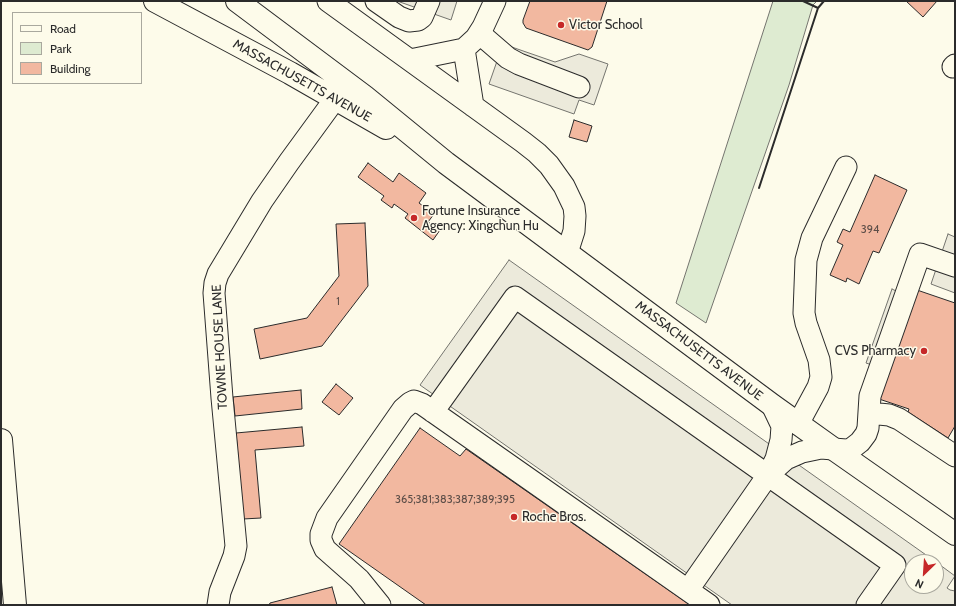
<!DOCTYPE html>
<style>
body{margin:0}
#map{position:relative;width:956px;height:606px;overflow:hidden;background:#fdfbea;font-family:Cabin,sans-serif}
canvas{display:block}
.frame{position:absolute;inset:0;border:2px solid #2b2b2b;pointer-events:none}
.legend{position:absolute;left:12px;top:12px;width:130px;height:72px;box-sizing:border-box;background:#fdfbea;border:1px solid #a9a89e;margin:0;padding:5px 7px;list-style:none;font-size:12px;color:#2b2b2b}
.legend li{display:flex;align-items:center;gap:8px;height:20px}
.legend b{width:20px;border:1px solid #a9a89e}
.north{position:absolute;left:904px;top:554px;width:40px;height:40px;box-sizing:border-box;background:#fdfbea;border:1px solid #a9a89e;border-radius:50%;rotate:205deg;font-size:11px;font-weight:700;line-height:16px;text-align:center;color:#2b2b2b}
.north::after{content:'';display:block;margin:auto;width:14px;height:18px;background:#c62828;clip-path:polygon(50% 0,100% 100%,50% 72%,0 100%)}
</style>
<div id="map">
<canvas width="956" height="606"></canvas>
<div class="frame"></div>
<ul class="legend">
<li><b style="height:5px;background:#fdfbea"></b>Road</li>
<li><b style="height:11px;background:#deebd1"></b>Park</li>
<li><b style="height:11px;background:#f2b8a0"></b>Building</li>
</ul>
<div class="north">N</div>
</div>
<script>
const context = document.querySelector('canvas').getContext('2d');
context.lineJoin = 'round';
function paint(path, color) { context.fillStyle = color; context.fill(path, 'evenodd'); }
const toPath = rows => new Path2D(rows.map(r => 'M' + r).join(''));
function strokePath(path, color, width, dash) { context.strokeStyle = color; context.lineWidth = width; context.lineCap = dash ? 'butt' : 'round'; context.setLineDash(dash || []); context.stroke(path); }
function write(font, color, halo, rows, align = 'center') {
  context.font = font + ' Cabin,sans-serif'; context.lineWidth = 3; context.setLineDash([]); context.textBaseline = 'middle'; context.strokeStyle = halo; context.fillStyle = color; for (const [text, x, y, turn = 0] of rows) {
    context.save(); context.translate(x, y); context.rotate((+turn || 0) * Math.PI / 180); context.textAlign = isNaN(turn) ? turn : align; if (halo) context.strokeText(text, 0, 0); context.fillText(text, 0, 0); context.restore();
  }
}
const green = toPath([
 [773,1,817,1,813,5,789,85,706,323,676,303,773,1]
]);
paint(green, '#deebd1');
strokePath(green, '#74746e', 1);
const parking = toPath([
 [397,1,457,1,451,20,397,1],
 [503,44,555,62,579,54,608,64,594,105,579,100,574,114,489,84,503,44],
 [948,234,955,237,955,293,931,284,948,234],
 [509,260,936,562,912,562,912,586,936,586,936,562,955,576,947,588,950,590,955,591,955,605,732,605,420,385,509,260],
 [892,289,898,292,872,365,866,363,892,289]
]);
paint(parking, '#eceadb');
strokePath(parking, '#74746e', 1);
const building = toPath([
 [530,1,607,1,592,47,588,50,526,28,523,23,523,20,530,1],
 [906,1,937,1,923,17,906,1],
 [574,120,592,126,587,142,569,137,574,120],
 [368,163,393,182,399,173,426,193,419,203,434,214,428,222,440,230,433,240,405,218,408,214,394,204,392,208,381,200,384,196,358,177,368,163],
 [875,175,907,190,879,253,873,251,859,284,847,278,846,282,830,275,843,245,837,242,843,229,850,232,875,175],
 [365,223,368,286,322,346,260,359,254,329,307,318,339,276,336,224,365,223],
 [914,289,955,303,955,426,948,438,908,412,909,409,876,398,914,289],
 [336,384,353,398,339,415,322,402,336,384],
 [301,390,302,409,235,416,233,397,301,390],
 [302,427,304,446,255,450,261,518,243,519,236,433,302,427],
 [420,428,460,456,466,449,690,605,426,605,339,544,420,428],
 [332,587,337,605,269,605,270,603,332,587]
]);
paint(building, '#f2b8a0');
strokePath(building, '#2b2b2b', 1);
const minor = toPath([
 [328,1,523,142,537,153,549,165,564,186,574,207,575,216,574,231,567,253],
 [376,1,399,17,409,21,418,20,422,17,429,1],
 [479,33,508,58,519,64,579,87],
 [464,49,473,106],
 [410,60,464,49,476,38,483,27,495,1],
 [953,67,955,65],
 [433,412,515,297,895,565,867,605],
 [869,413,889,415,899,419,955,456],
 [798,424,818,387,821,377,819,360,806,323,804,313,806,260,812,238,846,167],
 [768,475,786,459,802,452,821,448,846,450,851,449,860,442,866,434,868,428,870,396,920,254,955,266],
 [688,590,768,475,776,459,781,440,782,426,772,405],
 [218,605,220,592,234,556,236,546,222,398,214,293,215,283,218,274,262,201,289,162,335,99],
 [380,605,359,579,325,549,321,540,321,534,327,518,403,409,410,403,414,401,422,404,709,605]
]);
const major = toPath([
 [155,1,290,73,386,128],
 [237,1,364,96,446,163,772,405,835,450,955,534]
]);
const highway = toPath([
 [1,440,15,605]
]);
strokePath(minor, '#2b2b2b', 23);
strokePath(major, '#2b2b2b', 24);
strokePath(highway, '#2b2b2b', 24);
strokePath(minor, '#fdfbea', 21);
strokePath(major, '#fdfbea', 22);
strokePath(highway, '#fdfbea', 22);
strokePath(toPath([
 [803,1,818,8],
 [759,188,818,8,824,1]
]), '#2b2b2b', 2);
for (const [x, y, r, color] of [
 [561,25,4,"#c62828"],
 [414,218,4,"#c62828"],
 [924,351,4,"#c62828"],
 [514,517,4,"#c62828"]
]) { const dot = new Path2D(); dot.arc(x, y, r, 0, 2 * Math.PI); context.fillStyle = color; context.fill(dot); strokePath(dot, '#fdfbea', 1.5); }
write('11px', '#5d4e48', null, [
 ["394",870,230],
 ["1",338,302],
 ["365;381;383;387;389;395",455,500]
]);
write('13px', '#2b2b2b', '#fdfbea', [
 ["Victor School",569,25],
 ["Fortune Insurance",422,211],
 ["Agency: Xingchun Hu",422,226],
 ["CVS Pharmacy",916,351,"right"],
 ["Roche Bros.",522,517]
], 'left');
write('13px', '#2b2b2b', '#fdfbea', [
 ["MASSACHUSETTS AVENUE",302,81,29],
 ["TOWNE HOUSE LANE",220,347,-93],
 ["MASSACHUSETTS AVENUE",699,351,37]
]);
</script>
